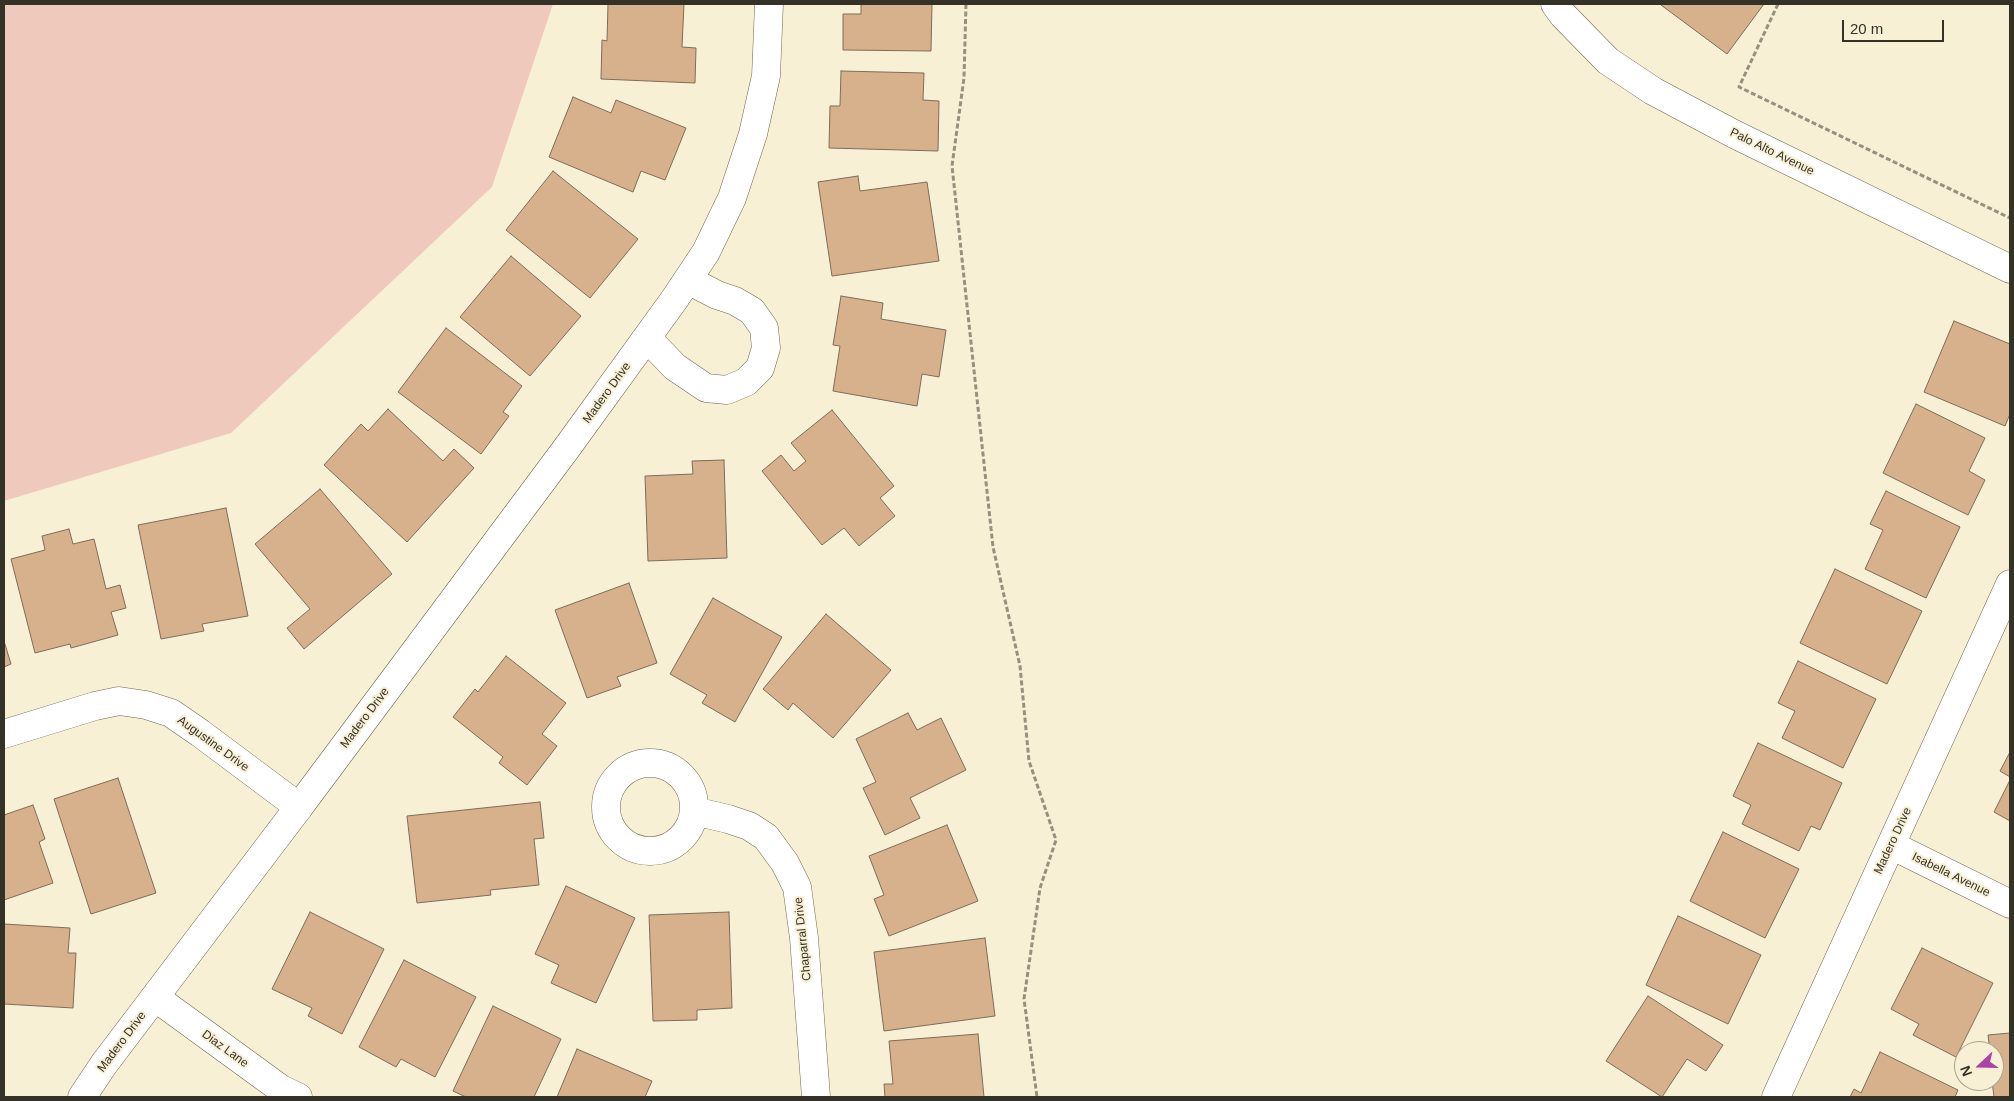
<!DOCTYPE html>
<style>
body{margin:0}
#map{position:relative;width:2014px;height:1101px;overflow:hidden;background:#f8f0d5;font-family:Arial,sans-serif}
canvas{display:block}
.frame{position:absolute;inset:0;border:5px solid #343127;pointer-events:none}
.north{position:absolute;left:1954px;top:1041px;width:50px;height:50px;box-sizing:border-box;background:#f8f0d5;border:1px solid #aaa48f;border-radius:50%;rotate:249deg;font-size:14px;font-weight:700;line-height:20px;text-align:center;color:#343127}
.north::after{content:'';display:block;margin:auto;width:18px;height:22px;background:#a943a6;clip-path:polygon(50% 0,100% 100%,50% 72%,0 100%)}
.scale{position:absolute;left:1842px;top:20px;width:102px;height:22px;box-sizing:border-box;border:2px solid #343127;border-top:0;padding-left:6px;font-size:15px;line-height:18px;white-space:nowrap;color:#343127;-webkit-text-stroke:4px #f8f0d5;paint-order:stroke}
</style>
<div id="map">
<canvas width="2014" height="1101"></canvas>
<div class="frame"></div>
<div class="north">N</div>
<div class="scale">20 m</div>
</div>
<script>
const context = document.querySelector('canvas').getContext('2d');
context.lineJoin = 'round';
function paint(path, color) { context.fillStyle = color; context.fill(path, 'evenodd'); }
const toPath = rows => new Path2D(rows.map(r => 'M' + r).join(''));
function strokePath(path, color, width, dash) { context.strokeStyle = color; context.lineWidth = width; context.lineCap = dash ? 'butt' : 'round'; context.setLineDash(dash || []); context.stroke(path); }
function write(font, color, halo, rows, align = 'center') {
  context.font = font + ' Arial,sans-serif'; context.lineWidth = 4; context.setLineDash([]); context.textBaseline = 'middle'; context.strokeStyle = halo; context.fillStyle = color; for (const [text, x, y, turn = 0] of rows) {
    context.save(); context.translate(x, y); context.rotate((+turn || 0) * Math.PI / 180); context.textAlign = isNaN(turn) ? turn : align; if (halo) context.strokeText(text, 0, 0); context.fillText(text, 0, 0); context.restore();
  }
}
paint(toPath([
 [4,4,553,4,492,187,231,433,4,501]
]), '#efcabc');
const building = toPath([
 [608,4,684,4,682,47,696,48,695,83,601,79,602,40,607,41,608,4],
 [861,4,932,4,931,51,843,50,843,14,861,14,861,4],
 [1662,4,1764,4,1727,54,1661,5,1662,4],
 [841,71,924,73,923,100,939,101,938,151,829,148,830,106,840,106,841,71],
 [573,97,611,113,616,100,686,128,665,180,641,171,633,192,549,157,573,97],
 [553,171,638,239,590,298,506,230,553,171],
 [858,176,860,191,927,182,939,261,832,276,818,182,858,176],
 [511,256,581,316,530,376,460,317,511,256],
 [841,296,883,303,881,319,946,330,939,377,922,374,917,406,833,391,840,346,833,345,841,296],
 [1954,321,2010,344,2010,414,2005,426,1924,392,1954,321],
 [446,328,522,386,503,412,509,416,481,454,398,392,446,328],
 [1916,404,1985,438,1969,471,1985,480,1968,515,1883,473,1916,404],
 [388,409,443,461,454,449,474,468,407,542,324,465,361,424,368,431,388,409],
 [832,410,894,486,880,498,895,516,859,546,844,528,822,545,762,471,781,455,794,471,806,461,791,443,832,410],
 [724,460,727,558,648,561,645,476,693,474,692,461,724,460],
 [320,489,392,574,304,649,287,628,310,609,255,544,320,489],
 [1886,491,1960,527,1926,598,1865,569,1883,530,1870,524,1886,491],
 [226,508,248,616,202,624,204,631,161,639,138,525,226,508],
 [69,529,73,544,94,539,106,589,120,585,126,608,111,612,118,635,71,648,70,644,35,653,11,559,45,550,42,536,69,529],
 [1835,569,1922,611,1887,684,1800,643,1835,569],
 [629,583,657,663,617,677,621,686,587,698,555,610,629,583],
 [713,598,782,637,735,722,702,703,707,695,670,674,713,598],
 [826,614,891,670,833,738,793,703,788,710,763,689,826,614],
 [4,641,11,664,4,667,4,641],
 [506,656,566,703,542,734,557,746,527,785,499,763,503,757,453,717,475,689,478,692,506,656],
 [1798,661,1876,699,1843,768,1782,738,1795,711,1778,703,1798,661],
 [908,713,917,730,941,718,966,770,910,798,920,818,885,835,863,788,876,782,856,739,908,713],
 [1758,743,1842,783,1820,830,1811,826,1799,851,1742,824,1751,805,1733,796,1758,743],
 [2010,752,2010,777,2000,771,2010,752],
 [118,778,156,893,91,914,54,799,118,778],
 [2010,780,2010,821,1994,812,2010,780],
 [540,802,544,838,534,839,539,885,490,890,491,895,417,903,407,816,540,802],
 [33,805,45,839,39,842,53,883,4,900,4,815,33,805],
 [947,825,978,901,889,936,874,899,884,895,869,856,947,825],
 [1723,832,1799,869,1765,938,1690,901,1723,832],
 [566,886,635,918,596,1003,551,983,559,965,535,954,566,886],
 [310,912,384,949,342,1034,308,1016,312,1008,272,989,310,912],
 [729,912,732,1008,697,1010,697,1020,653,1021,649,915,729,912],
 [1678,916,1761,955,1728,1024,1646,985,1678,916],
 [4,924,70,928,68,953,76,953,73,1008,4,1004,4,924],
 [985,938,995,1016,884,1031,874,952,985,938],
 [1922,948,1993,983,1956,1057,1913,1035,1919,1024,1891,1009,1922,948],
 [404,960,476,997,435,1077,401,1059,396,1067,359,1047,404,960],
 [1648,996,1723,1045,1706,1071,1687,1059,1662,1097,1606,1061,1648,996],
 [493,1006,561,1039,534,1097,466,1097,453,1091,493,1006],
 [2010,1033,2010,1097,1994,1097,1992,1081,1994,1081,1994,1051,1990,1051,1988,1035,2010,1033],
 [978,1034,984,1097,885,1097,884,1084,893,1084,889,1041,978,1034],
 [577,1049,652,1081,645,1097,557,1097,577,1049],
 [1880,1052,1958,1090,1955,1097,1850,1097,1854,1089,1861,1093,1880,1052]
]);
paint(building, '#d6b18b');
strokePath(building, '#7e6c59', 1);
const street = toPath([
 [1555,4,1563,15,1608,61,1653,91,1734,134,2010,269],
 [647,338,675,367,706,388,727,390,746,382,760,368,766,348,764,328,752,311,735,301,717,295,688,280],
 [4,734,95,706,119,701,146,705,171,713,200,733,299,807,566,449,674,300,706,252,732,198,753,134,766,76,769,4],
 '606 807a44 44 0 1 1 88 0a44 44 0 1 1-88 0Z',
 [694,811,728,819,749,826,766,837,785,863,797,887,804,938,816,1097],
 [1891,845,2010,904],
 [156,998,281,1089,298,1097],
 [1776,1097,2010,584]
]);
const secondary = toPath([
 [82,1097,104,1064,299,807]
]);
strokePath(street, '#6e674f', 29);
strokePath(secondary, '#6e674f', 29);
strokePath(toPath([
 [966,4,964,78,952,166,993,547,1020,666,1029,761,1056,840,1040,888,1024,999,1037,1097],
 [1778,4,1739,87,2010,218]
]), '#96917e', 3, [5, 2.5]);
strokePath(street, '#fff', 28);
strokePath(secondary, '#fff', 28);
write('12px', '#343127', '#f8f0d5', [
 ["Palo Alto Avenue",1772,152,26],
 ["Madero Drive",607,393,-54],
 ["Madero Drive",365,718,-53],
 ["Augustine Drive",213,744,36],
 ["Madero Drive",1893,841,-65],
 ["Isabella Avenue",1951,875,26],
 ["Chaparral Drive",803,939,-96],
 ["Madero Drive",122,1042,-53],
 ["Diaz Lane",225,1049,36]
]);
</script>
